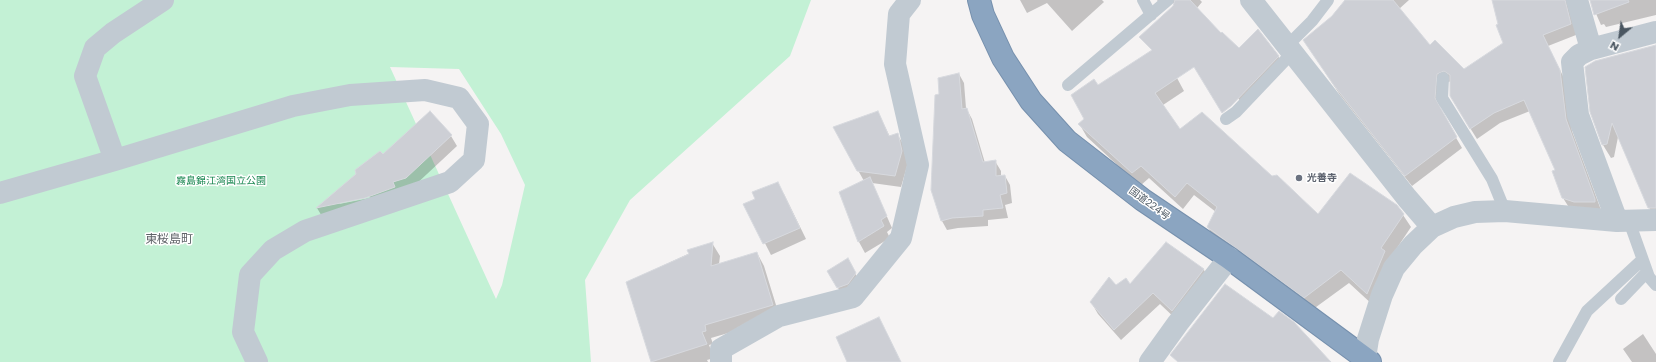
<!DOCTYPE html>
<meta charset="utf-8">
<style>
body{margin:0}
#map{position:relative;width:1656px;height:362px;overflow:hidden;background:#f5f3f3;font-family:Poppins,sans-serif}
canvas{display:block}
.north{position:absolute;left:1600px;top:16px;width:40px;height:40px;-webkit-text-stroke:3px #fff;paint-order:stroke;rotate:209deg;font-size:11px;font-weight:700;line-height:16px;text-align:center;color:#4a5661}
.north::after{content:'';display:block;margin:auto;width:14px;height:18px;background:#4a5661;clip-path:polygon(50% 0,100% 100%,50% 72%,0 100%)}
</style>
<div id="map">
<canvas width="1656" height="362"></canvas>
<div class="north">N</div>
</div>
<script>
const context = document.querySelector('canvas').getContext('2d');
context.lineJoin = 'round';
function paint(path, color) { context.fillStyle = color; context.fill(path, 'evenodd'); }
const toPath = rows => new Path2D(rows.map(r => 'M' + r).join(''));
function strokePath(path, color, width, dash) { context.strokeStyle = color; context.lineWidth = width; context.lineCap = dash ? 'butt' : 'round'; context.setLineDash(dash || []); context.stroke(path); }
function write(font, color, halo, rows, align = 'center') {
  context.font = font + ' Poppins,"Noto Sans JP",sans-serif'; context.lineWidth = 3; context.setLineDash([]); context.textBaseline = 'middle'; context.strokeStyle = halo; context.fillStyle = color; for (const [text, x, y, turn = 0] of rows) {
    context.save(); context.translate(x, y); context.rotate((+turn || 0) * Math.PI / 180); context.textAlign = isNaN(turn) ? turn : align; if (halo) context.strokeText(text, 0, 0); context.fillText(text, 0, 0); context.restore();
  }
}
paint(toPath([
 [0,0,811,0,790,56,630,200,585,280,591,362,0,362],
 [390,67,459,69,501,134,525,185,502,285,496,299]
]), '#c3f1d5');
paint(toPath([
 [1020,0,1102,0,1104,2,1072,31,1047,3,1027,13],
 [1157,0,1200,0,1202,2,1197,8,1221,35,1239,49,1278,56,1284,67,1246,108,1175,21,1175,4,1173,3,1164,9],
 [1346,0,1409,0,1399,9,1430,46,1464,70,1504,44,1493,0,1577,0,1576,35,1548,46,1566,82,1572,131,1601,210,1570,209,1563,198,1556,170,1530,111,1500,123,1477,139,1457,107,1451,81,1442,85,1440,110,1462,148,1412,186,1340,95,1311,51,1332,16],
 [1590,0,1656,0,1656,15,1606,27,1604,24,1601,25],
 [1656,46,1656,219,1648,206,1618,137,1614,157,1611,158,1603,145,1591,112],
 [1152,51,1177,78,1184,91,1163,105,1180,131,1272,177,1318,215,1403,215,1411,227,1389,260,1374,306,1349,283,1312,310,1215,240,1208,227,1216,212,1194,195,1183,209,1149,178,1140,186,1087,137,1080,125,1086,119,1098,87],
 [959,74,964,83,966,108,972,119,985,163,995,161,1001,171,1001,176,1005,176,1010,185,1012,203,1005,205,1008,218,988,220,988,226,958,228,947,230,942,221,932,190,940,94],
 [878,112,890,137,897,134,904,145,908,163,901,187,872,183,892,228,887,232,890,238,865,253,859,242,840,192,864,181,834,127],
 [451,136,457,146,412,188,323,218,317,208,358,174],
 [369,196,370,198,339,204,342,201],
 [784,194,806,239,771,255,745,204],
 [712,243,720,256,719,264,757,253,764,266,780,318,711,338,713,344,709,345,714,358,707,360,708,362,652,362,627,282],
 [1166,243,1204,270,1210,281,1178,321,1160,304,1121,340,1098,314,1091,302,1116,286,1130,286],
 [847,260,859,280,841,293,828,271],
 [1643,334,1656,354,1656,362,1632,362,1623,349]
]), '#0003');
const building = toPath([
 [1175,0,1190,0,1221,33,1222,32,1239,48,1258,29,1279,56,1231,106,1222,113,1194,67,1155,93,1180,129,1202,112,1272,176,1277,175,1318,214,1350,173,1397,205,1404,214,1381,248,1385,251,1367,294,1341,270,1304,298,1207,227,1217,207,1187,183,1175,197,1141,166,1132,173,1078,124,1084,119,1071,95,1094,79,1098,85,1152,50,1139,37,1173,6,1175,0],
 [1345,0,1393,0,1430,45,1435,40,1464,69,1503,43,1496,25,1498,24,1492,0,1565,0,1571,24,1543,35,1560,70,1566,119,1595,199,1595,202,1574,202,1562,198,1552,171,1555,170,1524,100,1494,113,1470,129,1450,96,1450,75,1444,71,1437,74,1435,98,1457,137,1405,176,1333,84,1303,40,1332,16,1345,0],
 [1590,0,1628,0,1629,2,1594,15,1590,0],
 [1656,45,1656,208,1648,208,1612,123,1607,144,1602,145,1590,112,1585,67,1595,61,1656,45],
 [959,73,962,109,967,108,983,162,996,160,996,176,1005,175,1007,193,1000,195,1003,208,983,210,983,216,952,218,941,221,931,190,935,95,939,94,938,78,959,73],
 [430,111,452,135,406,178,393,182,395,187,365,198,316,208,356,174,355,170,380,151,383,154,430,111],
 [878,111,889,136,898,133,902,151,895,176,857,171,833,127,878,111],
 [870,177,887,216,881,220,884,226,858,242,839,192,870,177],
 [778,182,800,228,763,244,743,204,755,199,752,192,778,182],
 [713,242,711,266,757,252,773,305,705,325,706,331,702,332,707,344,651,362,626,282,689,254,687,250,713,242],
 [1166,242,1204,269,1172,311,1153,293,1114,330,1090,302,1109,277,1116,285,1126,278,1130,284,1166,242],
 [848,258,856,273,848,284,837,288,827,271,848,258],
 [1225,284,1273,318,1279,311,1294,322,1331,362,1178,362,1170,355,1225,284],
 [879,317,901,362,847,362,836,337,879,317]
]);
paint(building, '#cdcfd5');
strokePath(building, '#d7d9de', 1);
const highway = toPath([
 [979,0,983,15,1003,58,1031,101,1067,141,1143,200,1229,258,1370,362]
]);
strokePath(highway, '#7690ad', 24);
strokePath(toPath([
 [1143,0,1151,15],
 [1288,45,1312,21,1328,0],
 [1443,78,1442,98,1492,179,1505,211],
 [1068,85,1168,0],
 [1226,119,1236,112,1293,52],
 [1629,221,1649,277,1656,285],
 [1621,299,1647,272],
 [1559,362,1587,311,1642,260]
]), '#c1cad2', 12);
strokePath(toPath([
 [1251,0,1407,198,1432,227],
 [1577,0,1591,49],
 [115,160,85,76,95,48,113,33,163,0],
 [0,193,115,160,293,106,350,95,425,90,459,98,478,124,474,160,450,182,305,231,273,250,250,275,243,332,257,362],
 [1617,221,1578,115,1572,62,1579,55,1591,49,1656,32],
 [1365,358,1368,339,1382,295,1394,268,1413,245,1432,227,1454,217,1475,212,1505,211,1617,221,1656,220],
 [721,362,721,349,779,316,853,297,901,238,918,165,895,64,899,14,910,0],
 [1150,362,1178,323,1229,258]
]), '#c1cad2', 22);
strokePath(highway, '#8ba5c1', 22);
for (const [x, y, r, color] of [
 [1299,178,4,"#6b7280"]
]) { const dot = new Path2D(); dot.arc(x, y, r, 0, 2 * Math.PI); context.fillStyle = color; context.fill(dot); strokePath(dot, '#fff', 1.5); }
write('bold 10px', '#5b616d', '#fff', [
 ["光善寺",1307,178]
], 'left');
write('10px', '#17864f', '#fff', [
 ["霧島錦江湾国立公園",221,181]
]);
write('10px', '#4a5661', '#fff', [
 ["国道224号",1149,204,36]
]);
write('12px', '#5f6368', '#fff', [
 ["東桜島町",169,240]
]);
</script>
